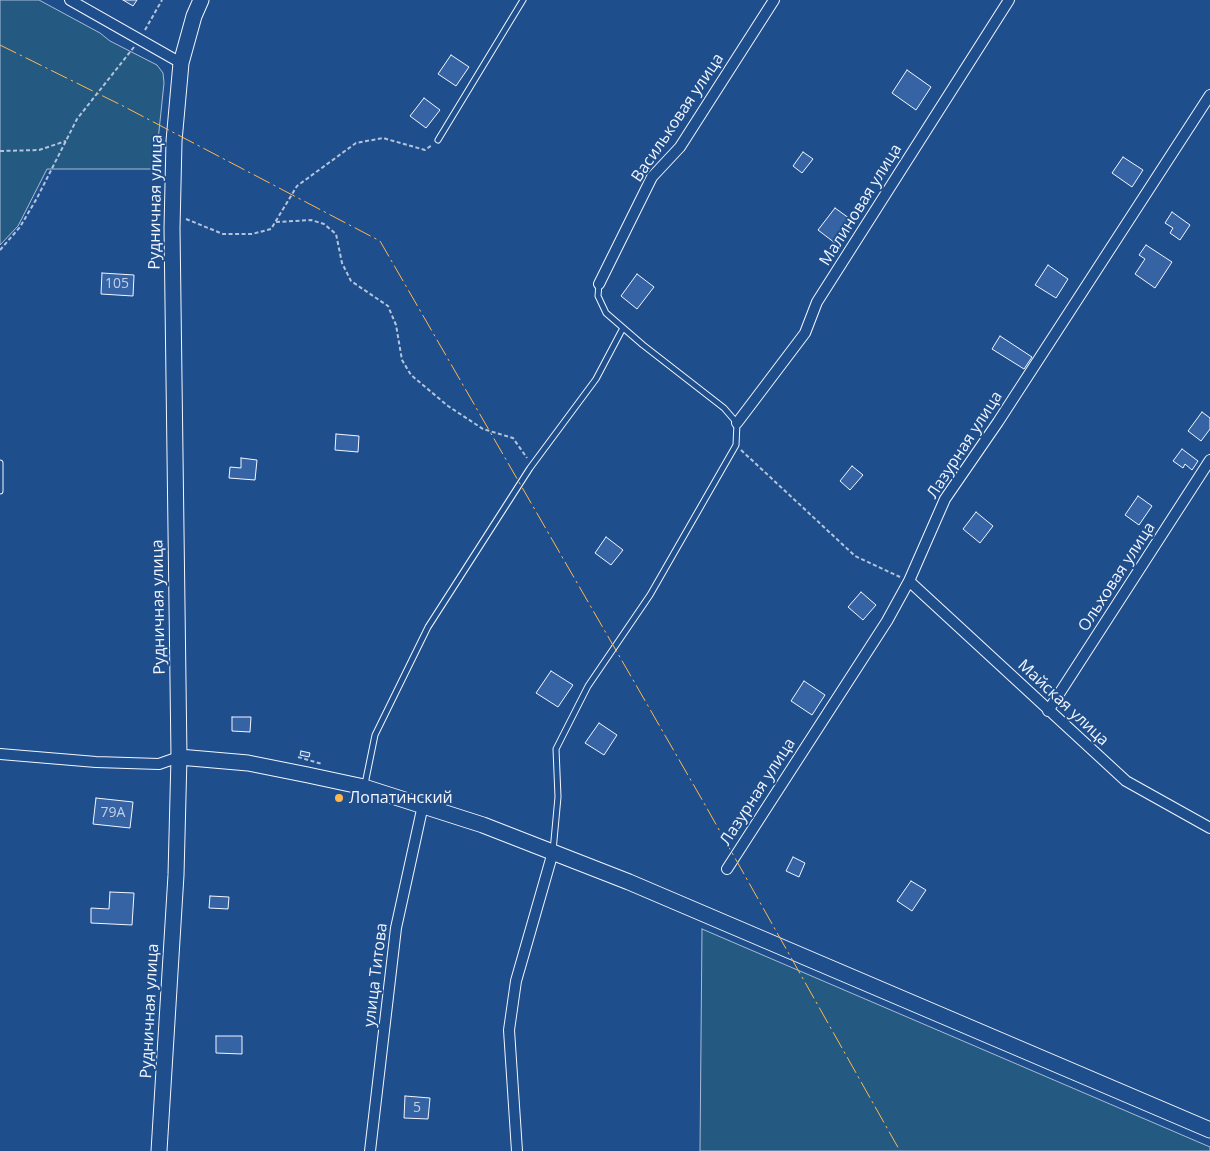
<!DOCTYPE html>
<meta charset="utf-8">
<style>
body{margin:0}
canvas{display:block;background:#1f4e8c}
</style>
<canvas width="1210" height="1151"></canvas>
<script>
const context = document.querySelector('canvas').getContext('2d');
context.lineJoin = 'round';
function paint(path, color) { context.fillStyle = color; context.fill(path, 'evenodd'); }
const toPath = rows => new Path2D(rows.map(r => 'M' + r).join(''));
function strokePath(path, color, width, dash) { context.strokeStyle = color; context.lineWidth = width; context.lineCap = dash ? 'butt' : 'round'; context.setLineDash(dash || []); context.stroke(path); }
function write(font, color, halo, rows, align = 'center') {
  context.font = font + ' "Open Sans",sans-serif'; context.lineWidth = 4; context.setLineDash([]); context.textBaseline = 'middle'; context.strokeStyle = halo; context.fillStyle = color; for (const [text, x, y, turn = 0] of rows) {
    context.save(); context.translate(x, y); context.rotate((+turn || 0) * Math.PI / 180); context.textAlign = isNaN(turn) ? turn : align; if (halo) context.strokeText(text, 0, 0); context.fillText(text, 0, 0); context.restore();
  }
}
const green = toPath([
 [0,0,39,0,100,33,110,41,157,65,163,73,164,83,155,169,47,169,18,226,0,245,0,0],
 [702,929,1210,1147,1210,1151,700,1151,702,929]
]);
paint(green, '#245a82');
strokePath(green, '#a8bbd7', 1);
const building = toPath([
 [123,0,137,0,133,6,123,0],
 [451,55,469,67,456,86,438,74,451,55],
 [907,70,931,87,916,110,892,93,907,70],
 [424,98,440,110,426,128,410,116,424,98],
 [803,152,813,159,802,173,793,166,803,152],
 [1123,157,1143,170,1132,187,1112,173,1123,157],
 [835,208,853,221,835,243,818,230,835,208],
 [1172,212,1190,225,1180,240,1170,233,1173,228,1165,223,1172,212],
 [1146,245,1172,262,1155,288,1135,274,1145,259,1139,255,1146,245],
 [1048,265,1068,279,1056,298,1035,285,1048,265],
 [102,273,134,275,133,296,101,294,102,273],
 [637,274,654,287,637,309,621,296,637,274],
 [1000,336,1032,357,1024,369,992,349,1000,336],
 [1202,412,1210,418,1210,429,1201,441,1188,431,1202,412],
 [336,434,359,436,358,452,335,450,336,434],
 [1182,449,1198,461,1192,470,1185,464,1183,468,1173,461,1182,449],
 [241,458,257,460,255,480,229,478,230,467,241,468,241,458],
 [852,466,863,475,850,490,840,481,852,466],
 [1138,496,1152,506,1139,525,1125,515,1138,496],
 [976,512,993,526,980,543,963,529,976,512],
 [606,537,623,550,611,565,595,553,606,537],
 [861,592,876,605,863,620,848,607,861,592],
 [551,671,573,685,558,707,536,693,551,671],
 [804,681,825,695,812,715,791,701,804,681],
 [232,717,251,717,250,732,232,731,232,717],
 [599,723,617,735,604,755,585,743,599,723],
 [301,751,310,753,309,757,300,755,301,751],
 [96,798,133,802,130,828,93,824,96,798],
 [793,857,805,863,799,877,786,871,793,857],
 [911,881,926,890,912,911,897,901,911,881],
 [110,892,134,893,132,925,91,923,91,908,109,909,110,892],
 [210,896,229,897,228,909,209,908,210,896],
 [216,1036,242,1036,242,1054,216,1053,216,1036],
 [405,1096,430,1098,428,1119,404,1118,405,1096]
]);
paint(building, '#3563a3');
strokePath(building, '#f2f6ff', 1);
const lane = toPath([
 [438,140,523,0],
 [0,463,0,491],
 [365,784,375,735,428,627,530,468,596,379,623,328],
 [553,851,558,797,556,749,588,686,650,595,736,445,737,423,724,408,643,345,606,313,598,296,599,284]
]);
const street = toPath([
 [70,0,181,63],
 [599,284,652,177,680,147,774,0],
 [737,423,805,333,817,302,1009,0],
 [909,581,1126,781,1210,828],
 [1048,711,1210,460],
 [0,754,96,762,159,764,179,757],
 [727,869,887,621,909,581,945,499,998,422,1210,95],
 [370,1151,396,928,423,805],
 [517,1151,509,1030,516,981,553,852]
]);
const secondary = toPath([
 [179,757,248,763,308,775,364,787,483,825,629,882,1210,1130],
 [159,1151,176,875,179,757,172,228,174,141,181,63,194,16,201,0]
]);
strokePath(lane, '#f2f6ff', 7);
strokePath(street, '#f2f6ff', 12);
strokePath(secondary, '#f2f6ff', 17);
strokePath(toPath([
 [145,30,162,0],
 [0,151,39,150,66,141],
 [186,219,223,234,252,234,271,229,297,186,356,143,383,138,425,150,432,145],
 [276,222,311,220,324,224,336,234,342,263,351,281,388,306,396,325,402,360,411,375,448,406,483,429,513,438,527,458],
 [0,250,20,227,37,198,77,119,134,47],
 [741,450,855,556,900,577],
 [298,757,322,764]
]), '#b3c4dc', 2, [4, 2.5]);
strokePath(lane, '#1f4e8c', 5);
strokePath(street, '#1f4e8c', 10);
strokePath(secondary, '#1f4e8c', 15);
strokePath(toPath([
 [0,45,123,106,380,241,704,803,900,1151]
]), '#ffb74d', 1, [18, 4, 2.5, 4]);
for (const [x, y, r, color] of [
 [339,798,5,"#ffb74d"]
]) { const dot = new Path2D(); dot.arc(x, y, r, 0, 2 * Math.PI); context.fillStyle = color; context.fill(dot); strokePath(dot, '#1f4e8c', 2); }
write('14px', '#c3d1e8', null, [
 ["105",117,284],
 ["79А",113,813],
 ["5",417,1108]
]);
write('16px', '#f2f6ff', '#1f4e8c', [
 ["Васильковая улица",678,118,-56],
 ["Рудничная улица",156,202,-89],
 ["Малиновая улица",861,205,-58],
 ["Лазурная улица",965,445,-57],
 ["Ольховая улица",1117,577,-57],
 ["Рудничная улица",159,607,-91],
 ["Майская улица",1063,703,43],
 ["Лазурная улица",758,792,-57],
 ["улица Титова",376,975,-83],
 ["Рудничная улица",150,1011,-87]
]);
write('16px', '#f2f6ff', '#1f4e8c', [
 ["Лопатинский",349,798]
], 'left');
</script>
